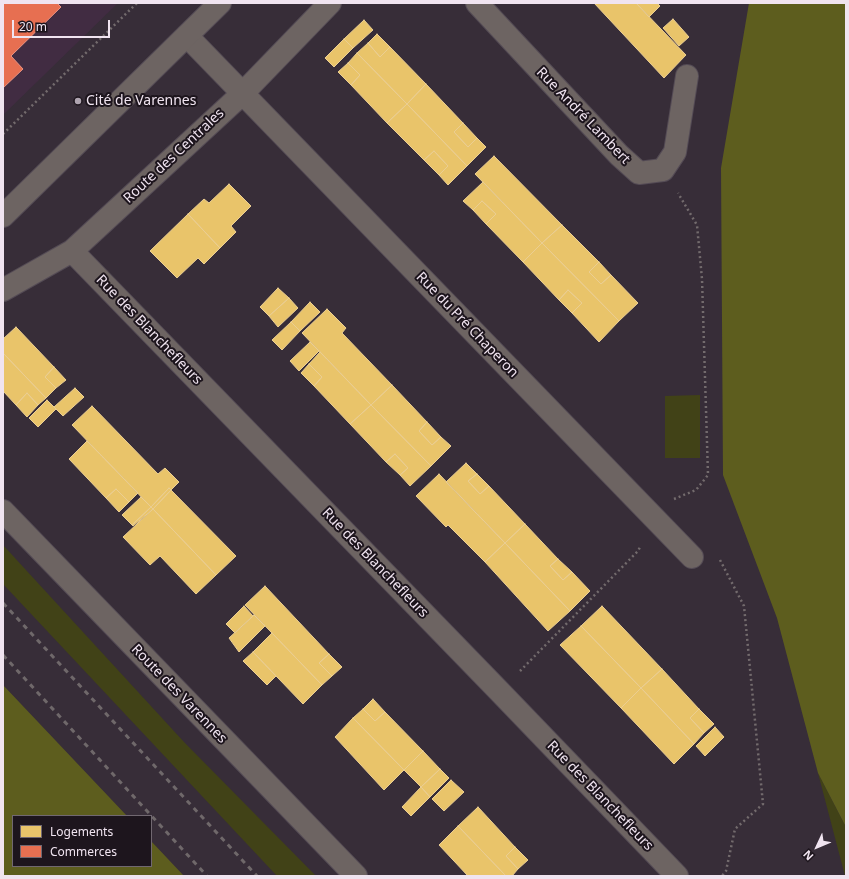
<!DOCTYPE html>
<meta charset="utf-8">
<style>
body{margin:0}
#map{position:relative;width:849px;height:879px;overflow:hidden;background:#372d38;font-family:"Noto Sans",sans-serif}
canvas{display:block}
.frame{position:absolute;inset:0;border:4px solid #f0e4f0;pointer-events:none}
.legend{position:absolute;left:12px;top:815px;width:140px;height:52px;box-sizing:border-box;background:#1d151d;border:1px solid #716871;margin:0;padding:5px 7px;list-style:none;font-size:12px;color:#f0e4f0}
.legend li{display:flex;align-items:center;gap:8px;height:20px}
.legend b{width:20px;border:1px solid #716871}
.north{position:absolute;left:797px;top:827px;width:40px;height:40px;-webkit-text-stroke:3px #1d151d;paint-order:stroke;rotate:226deg;font-size:11px;font-weight:700;line-height:16px;text-align:center;color:#f0e4f0}
.north::after{content:'';display:block;margin:auto;width:14px;height:18px;background:#f0e4f0;clip-path:polygon(50% 0,100% 100%,50% 72%,0 100%)}
.scale{position:absolute;left:12px;top:20px;width:98px;height:18px;box-sizing:border-box;border:2px solid #f0e4f0;border-top:0;padding-left:5px;font-size:12px;line-height:14px;white-space:nowrap;color:#f0e4f0;-webkit-text-stroke:3px #1d151d;paint-order:stroke}
</style>
<div id="map">
<canvas width="849" height="879"></canvas>
<div class="frame"></div>
<ul class="legend">
<li><b style="height:11px;background:#e9c46a"></b>Logements</li>
<li><b style="height:11px;background:#e76f51"></b>Commerces</li>
</ul>
<div class="north">N</div>
<div class="scale">20 m</div>
</div>
<script>
const context = document.querySelector('canvas').getContext('2d');
context.lineJoin = 'round';
function paint(path, color) { context.fillStyle = color; context.fill(path, 'evenodd'); }
const toPath = rows => new Path2D(rows.map(r => 'M' + r).join(''));
function strokePath(path, color, width, dash) { context.strokeStyle = color; context.lineWidth = width; context.lineCap = dash ? 'butt' : 'round'; context.setLineDash(dash || []); context.stroke(path); }
function write(font, color, halo, rows, align = 'center') {
  context.font = font + ' "Noto Sans",sans-serif'; context.lineWidth = 4; context.setLineDash([]); context.textBaseline = 'middle'; context.strokeStyle = halo; context.fillStyle = color; for (const [text, x, y, turn = 0] of rows) {
    context.save(); context.translate(x, y); context.rotate((+turn || 0) * Math.PI / 180); context.textAlign = isNaN(turn) ? turn : align; if (halo) context.strokeText(text, 0, 0); context.fillText(text, 0, 0); context.restore();
  }
}
paint(toPath([
 [3,3,118,3,3,115]
]), '#412c42');
paint(toPath([
 [700,395,700,458,665,458,665,396],
 [3,545,184,742,316,876,277,876,3,584],
 [818,773,846,827,846,876,845,876]
]), '#414217');
paint(toPath([
 [749,3,846,3,846,827,818,773,777,618,723,475,721,168],
 [3,685,127,816,13,816,13,866,151,866,151,841,184,876,3,876]
]), '#5d5d1e');
const homes = toPath([
 [594,3,636,3,686,55,664,78,594,3],
 [636,3,657,3,660,6,649,17,636,3],
 [673,19,689,37,679,46,663,28,673,19],
 [364,20,373,30,353,48,344,39,364,20],
 [377,34,390,47,380,57,368,43,377,34],
 [344,39,353,48,334,67,325,58,344,39],
 [368,43,380,57,390,47,426,84,407,104,357,53,368,43],
 [357,53,407,104,387,123,351,85,360,75,348,63,357,53],
 [348,63,360,75,351,85,338,72,348,63],
 [426,84,463,123,454,132,468,147,477,138,486,147,467,166,407,104,426,84],
 [407,104,467,166,448,185,439,175,448,166,434,151,424,160,387,123,407,104],
 [463,123,477,138,468,147,454,132,463,123],
 [434,151,448,166,439,175,424,160,434,151],
 [494,156,562,225,542,243,475,174,494,156],
 [483,182,542,243,523,262,486,224,496,214,482,201,473,210,463,201,483,182],
 [229,184,251,206,231,226,236,232,220,248,188,214,204,199,209,203,229,184],
 [482,201,496,214,486,224,473,210,482,201],
 [188,214,220,248,204,264,198,258,177,278,150,251,188,214],
 [562,225,599,262,589,272,601,284,611,275,638,303,619,321,542,243,562,225],
 [542,243,619,321,599,342,572,313,582,303,568,290,559,300,523,262,542,243],
 [599,262,611,275,601,284,589,272,599,262],
 [278,288,289,298,269,316,260,307,278,288],
 [568,290,582,303,572,313,559,300,568,290],
 [289,298,298,308,278,327,269,316,289,298],
 [310,302,320,312,300,331,291,322,310,302],
 [327,309,346,328,342,333,392,385,371,405,302,333,327,309],
 [291,322,300,331,282,350,272,340,291,322],
 [16,327,54,367,45,377,56,388,46,398,3,353,3,339,16,327],
 [310,342,319,351,299,371,290,361,310,342],
 [320,352,371,405,350,424,314,386,322,377,309,364,320,352],
 [3,353,46,398,38,405,27,393,16,405,3,391,3,353],
 [309,364,322,377,314,386,301,373,309,364],
 [54,367,66,380,56,388,45,377,54,367],
 [392,385,427,422,419,431,432,445,441,437,451,446,431,466,371,405,392,385],
 [75,388,84,397,63,416,54,407,75,388],
 [27,393,38,405,27,417,16,405,27,393],
 [47,400,56,409,38,427,29,418,47,400],
 [371,405,431,466,410,486,400,475,408,468,395,454,386,462,350,424,371,405],
 [92,406,158,474,165,468,179,482,171,490,169,488,151,507,72,425,92,406],
 [427,422,441,437,432,445,419,431,427,422],
 [87,441,138,493,129,502,116,489,106,498,69,459,87,441],
 [395,454,408,468,400,475,386,462,395,454],
 [466,463,477,474,468,481,480,494,489,486,525,524,505,543,446,482,466,463],
 [439,474,505,543,485,562,448,525,446,527,416,496,439,474],
 [477,474,489,486,480,494,468,481,477,474],
 [169,488,171,490,153,509,151,507,169,488],
 [116,489,129,502,119,512,106,498,116,489],
 [171,490,236,556,216,575,153,509,171,490],
 [141,497,151,507,132,525,122,515,141,497],
 [151,507,153,509,133,526,132,525,151,507],
 [153,509,216,575,196,594,160,556,150,565,123,537,153,509],
 [525,524,558,559,550,566,563,580,572,572,590,591,570,611,505,543,525,524],
 [505,543,570,611,548,631,485,562,505,543],
 [558,559,572,572,563,580,550,566,558,559],
 [265,586,329,654,319,663,332,676,322,685,245,605,265,586],
 [244,606,253,616,235,633,226,624,244,606],
 [602,606,662,669,641,688,581,626,602,606],
 [254,615,265,626,239,652,229,638,254,615],
 [581,626,641,688,621,708,560,645,581,626],
 [272,633,322,685,303,704,253,652,272,633],
 [253,652,276,676,267,685,243,661,253,652],
 [329,654,342,667,332,676,319,663,329,654],
 [662,669,699,709,690,718,704,733,694,744,641,688,662,669],
 [641,688,694,744,674,764,621,708,641,688],
 [373,699,385,712,375,721,363,709,373,699],
 [363,709,375,721,385,712,423,751,404,770,353,718,363,709],
 [699,709,714,724,704,733,690,718,699,709],
 [353,718,404,770,384,790,335,737,353,718],
 [715,727,724,737,705,756,696,746,715,727],
 [423,751,440,769,421,787,404,770,423,751],
 [440,769,449,778,430,797,421,787,440,769],
 [451,780,464,792,444,811,432,799,451,780],
 [421,787,430,797,411,816,402,807,421,787],
 [478,807,515,847,506,856,518,869,512,876,506,876,458,826,478,807],
 [458,826,506,876,468,876,439,845,458,826],
 [515,847,528,860,518,869,506,856,515,847]
]);
paint(homes, '#e9c46a');
strokePath(homes, '#ebce92', 1);
const shops = toPath([
 [3,3,57,3,61,7,11,56,23,69,3,88,3,3]
]);
paint(shops, '#e76f51');
strokePath(shops, '#ea9281', 1);
const minor = toPath([
 [477,3,619,155,639,173,663,170,675,152,687,76],
 [187,36,692,557],
 [72,251,500,692,677,876],
 [3,290,72,251,242,94,330,3],
 [3,511,356,876]
]);
const tertiary = toPath([
 [3,216,220,3]
]);
strokePath(minor, '#544b55', 24);
strokePath(tertiary, '#544b55', 24);
strokePath(toPath([
 [3,134,137,3],
 [674,499,696,490,708,475,702,279,697,225,678,193],
 [720,560,744,606,763,804,735,829,726,871,722,876],
 [520,671,638,551,641,545]
]), '#736b6d', 2.5, [2, 3]);
strokePath(minor, '#6d6462', 22);
strokePath(tertiary, '#6d6462', 22);
strokePath(toPath([
 [3,603,257,876],
 [3,655,207,876]
]), '#6f686a', 3, [5, 5]);
for (const [x, y, r, color] of [
 [78,101,4,"#afa4b0"]
]) { const dot = new Path2D(); dot.arc(x, y, r, 0, 2 * Math.PI); context.fillStyle = color; context.fill(dot); strokePath(dot, '#1d151d', 1.5); }
write('14px', '#f0e4f0', '#1d151d', [
 ["Cité de Varennes",86,101]
], 'left');
write('14px', '#f0e4f0', '#1d151d', [
 ["Rue André Lambert",583,116,46],
 ["Route des Centrales",174,156,-43],
 ["Rue du Pré Chaperon",467,325,46],
 ["Rue des Blanchefleurs",149,330,46],
 ["Rue des Blanchefleurs",375,563,46],
 ["Route des Varennes",179,694,46],
 ["Rue des Blanchefleurs",600,796,46]
]);
</script>
